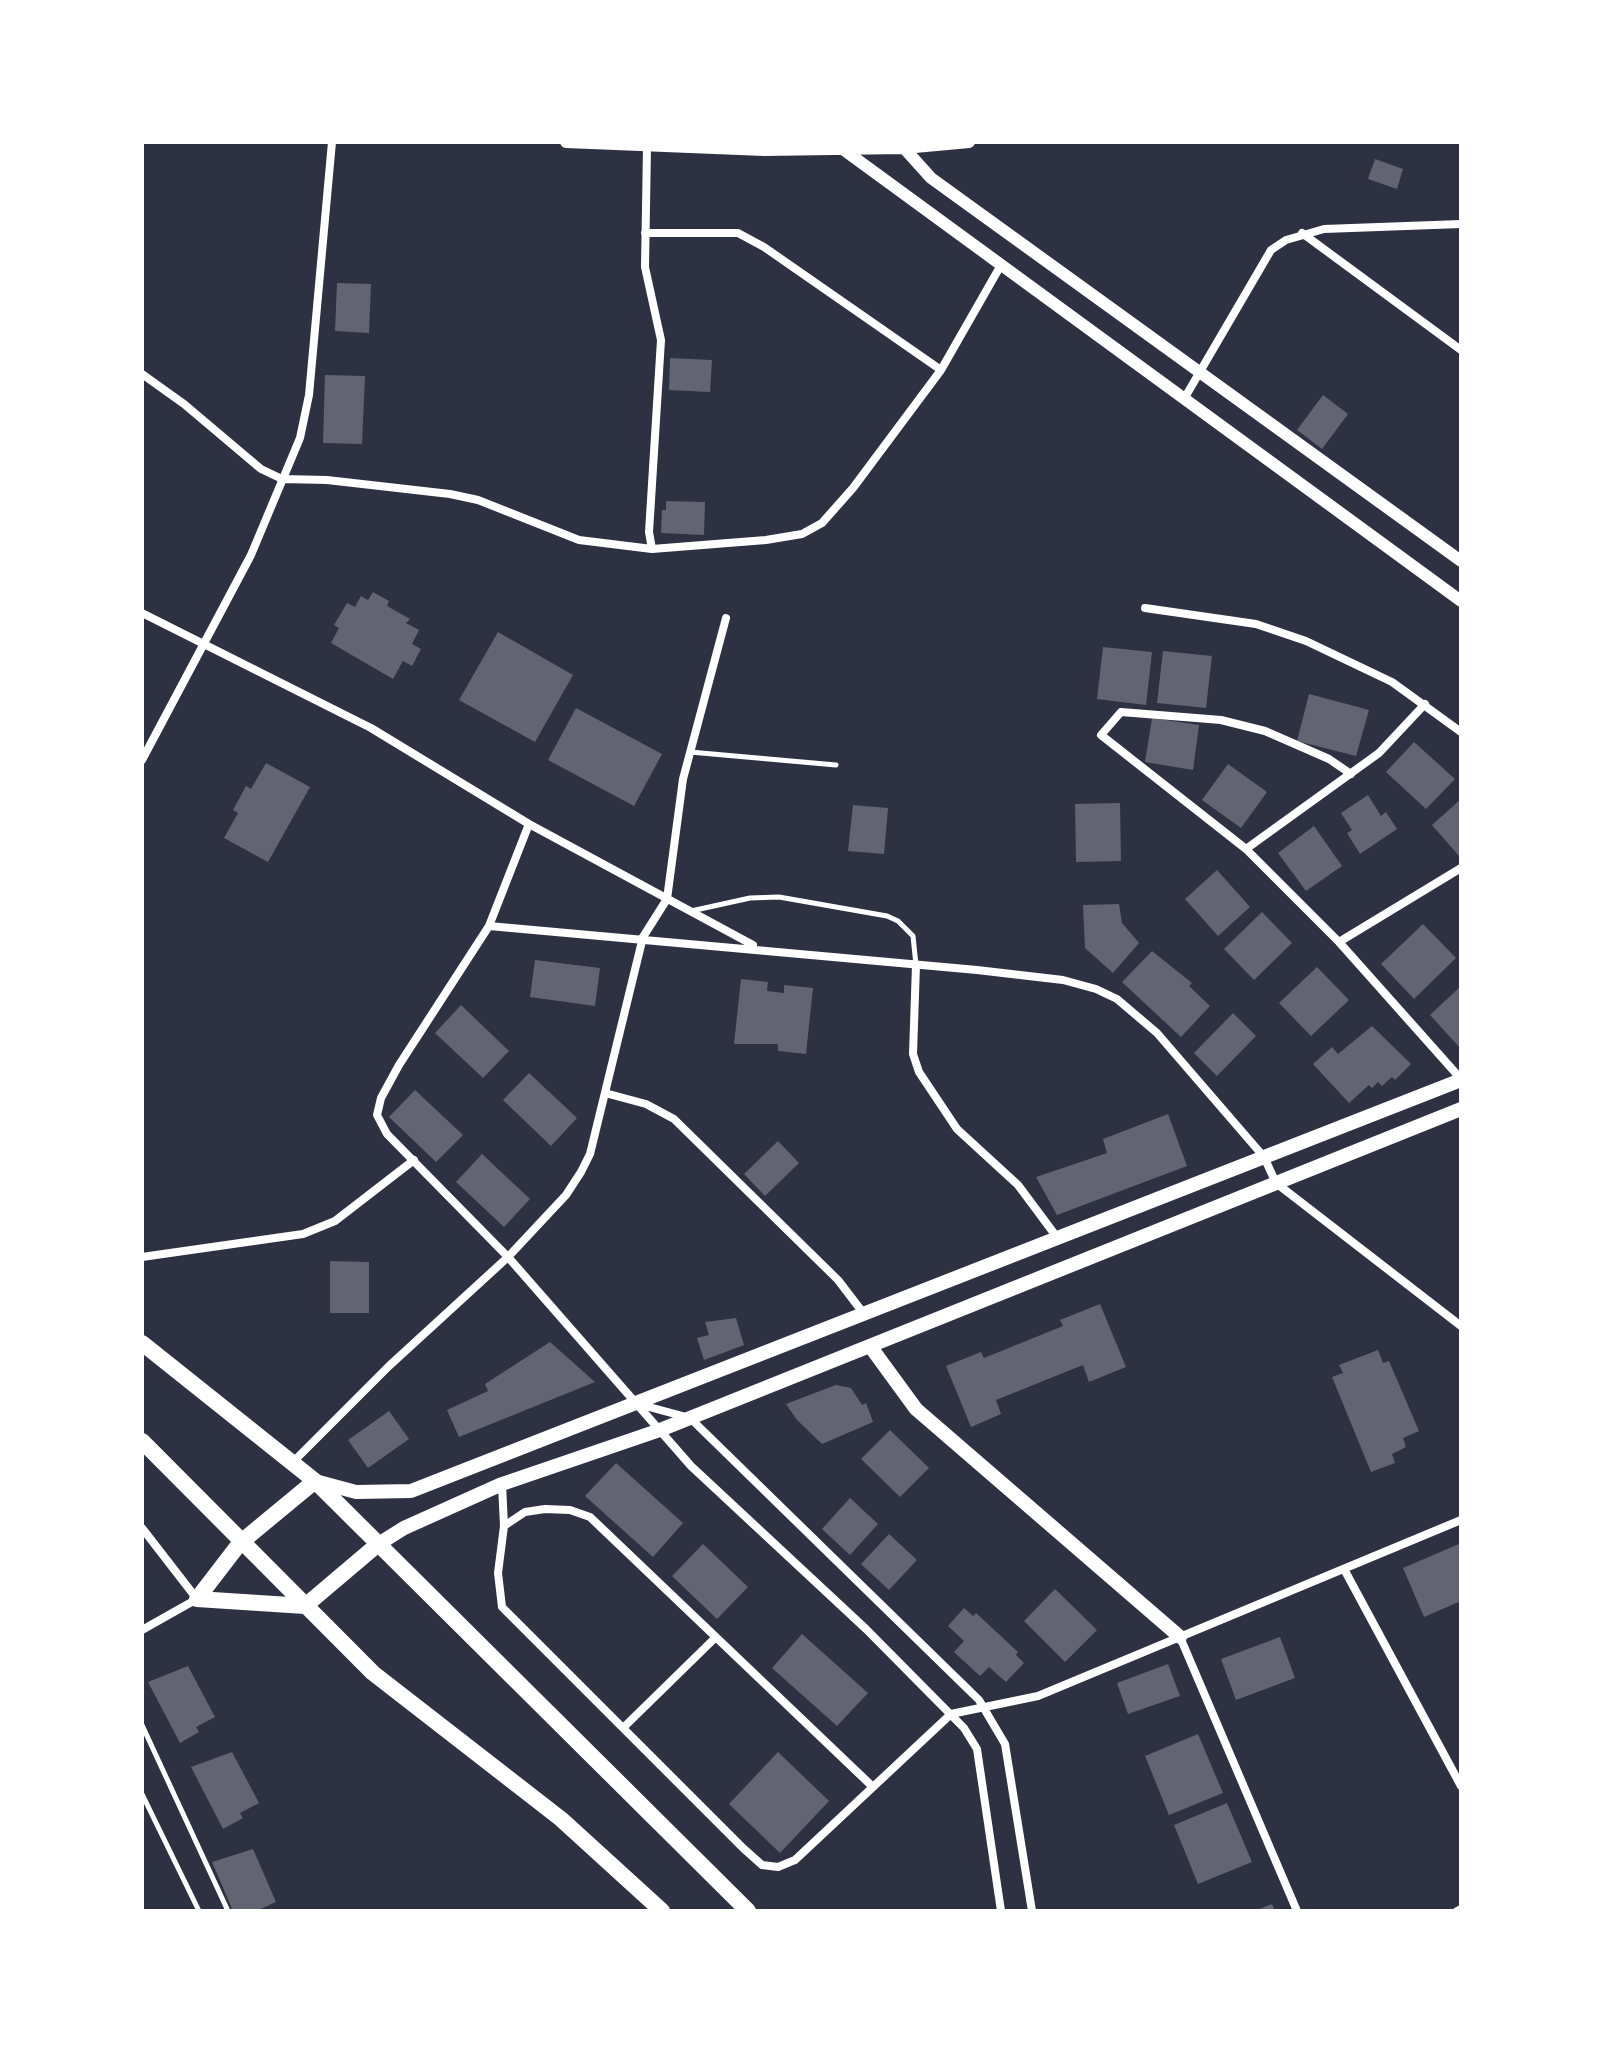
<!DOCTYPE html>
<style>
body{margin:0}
#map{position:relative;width:1603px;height:2053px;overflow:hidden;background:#2d3142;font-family:Helvetica,sans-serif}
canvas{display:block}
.frame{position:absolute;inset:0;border:144px solid #fff;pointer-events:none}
</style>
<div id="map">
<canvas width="1603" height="2053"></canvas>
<div class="frame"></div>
</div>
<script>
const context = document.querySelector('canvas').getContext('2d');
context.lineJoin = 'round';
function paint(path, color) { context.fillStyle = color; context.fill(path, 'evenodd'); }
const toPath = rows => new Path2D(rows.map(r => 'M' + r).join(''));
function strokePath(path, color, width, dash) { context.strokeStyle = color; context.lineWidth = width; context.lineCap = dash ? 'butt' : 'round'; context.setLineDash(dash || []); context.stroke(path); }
paint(toPath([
 [1375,159,1403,169,1397,189,1368,179],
 [337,283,371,284,369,333,335,331],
 [670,358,712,360,710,392,669,390],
 [325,375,365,376,362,444,323,443],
 [1323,395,1348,414,1322,449,1297,430],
 [666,501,705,502,704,535,661,533,662,510,666,510],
 [373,592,389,601,387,606,410,619,406,623,419,630,412,644,421,649,412,666,403,661,393,679,331,643,339,628,334,625,347,603,355,607,361,596,368,600],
 [498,632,573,675,535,742,459,700],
 [1103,647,1152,652,1146,705,1097,699],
 [1163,651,1212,656,1206,708,1157,703],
 [1309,694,1369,710,1356,756,1297,741],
 [576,708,662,754,634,806,548,760],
 [1152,718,1199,725,1193,770,1145,762],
 [1414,742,1455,779,1426,809,1386,772],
 [266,763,310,787,268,862,224,838,238,813,233,810,246,786,251,789],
 [1228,764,1267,792,1241,828,1202,800],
 [1368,795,1381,816,1386,812,1397,829,1360,854,1347,833,1352,830,1341,813],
 [1461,799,1461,854,1459,856,1432,825],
 [1120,803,1121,861,1076,862,1075,804],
 [853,805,888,808,884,854,848,851],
 [1314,826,1342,866,1306,891,1278,853],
 [1217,870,1250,907,1218,936,1185,899],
 [1119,904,1122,923,1139,943,1113,973,1085,948,1083,905],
 [1262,912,1292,943,1254,980,1224,949],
 [1423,924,1456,958,1414,999,1381,964],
 [1152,951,1192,983,1189,986,1210,1006,1181,1037,1122,982],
 [535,960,600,968,595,1006,530,997],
 [1317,967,1349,1000,1311,1036,1279,1003],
 [741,979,768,982,767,991,784,993,784,985,813,988,806,1054,778,1051,778,1044,734,1044],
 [1461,986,1461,1049,1430,1015],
 [461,1005,509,1051,483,1078,435,1033],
 [1233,1013,1256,1036,1217,1076,1194,1053],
 [1372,1026,1411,1064,1395,1080,1392,1077,1382,1086,1378,1082,1372,1088,1369,1085,1349,1103,1313,1064,1332,1047,1338,1054],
 [529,1073,577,1118,551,1146,503,1100],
 [415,1090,463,1135,436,1162,389,1117],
 [1168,1114,1187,1166,1057,1215,1036,1177,1107,1153,1103,1139],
 [778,1141,799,1163,765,1196,744,1174],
 [482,1154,530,1199,504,1227,456,1182],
 [330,1261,369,1262,369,1313,330,1313],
 [1100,1304,1126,1367,1089,1382,1083,1365,996,1400,1001,1414,971,1427,946,1366,981,1352,984,1358,1063,1326,1060,1320],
 [736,1318,744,1345,704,1360,697,1338,709,1335,705,1322],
 [550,1342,595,1382,459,1437,447,1410,488,1391,485,1384],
 [1378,1350,1383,1363,1389,1361,1419,1431,1403,1438,1406,1447,1392,1454,1395,1463,1371,1472,1332,1377,1343,1373,1339,1365],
 [836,1385,851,1388,862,1405,866,1403,873,1422,822,1444,797,1420,786,1404],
 [389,1411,409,1439,368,1468,348,1440],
 [890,1430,929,1468,900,1497,861,1459],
 [616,1463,683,1523,653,1557,585,1496],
 [850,1498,878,1524,850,1555,822,1529],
 [889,1534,917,1560,889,1590,861,1564],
 [703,1544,748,1587,717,1619,672,1576],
 [1459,1544,1461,1601,1424,1617,1403,1568],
 [1055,1589,1097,1630,1065,1662,1024,1621],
 [964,1608,973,1616,976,1613,1018,1652,1016,1655,1024,1663,1006,1682,989,1667,980,1676,954,1652,964,1641,948,1626],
 [802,1634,868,1693,837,1726,772,1668],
 [1280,1637,1295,1678,1236,1700,1221,1659],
 [1168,1664,1180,1696,1128,1714,1117,1683],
 [188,1666,215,1717,196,1727,199,1732,180,1743,148,1682],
 [1198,1734,1223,1793,1169,1815,1145,1756],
 [232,1752,259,1803,240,1813,243,1818,223,1829,191,1767],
 [778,1752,829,1801,780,1853,729,1804],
 [1227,1803,1252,1862,1198,1884,1174,1825],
 [253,1849,276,1902,256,1911,233,1911,212,1862],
 [1272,1904,1275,1911,1254,1911]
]), '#626471');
strokePath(toPath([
 [690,752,836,765],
 [691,911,750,898,779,897,887,916,898,921,913,936,916,965],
 [142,1725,228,1911],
 [142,1794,199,1911]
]), '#fff', 5);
strokePath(toPath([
 [647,147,645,267,661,340,649,532,652,549],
 [645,233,738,233,764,247,941,370],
 [1302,233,1461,350],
 [142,374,184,404,261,469,282,479,327,480,450,494,478,500,579,540,652,549,766,540,802,534,822,523,853,488,941,370,1001,265],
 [1184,399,1271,250,1286,240,1324,229,1461,224],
 [1145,608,1256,624,1306,641,1392,682,1461,732],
 [142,613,371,728,529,824,753,945],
 [142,760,251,555,300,438,309,395,332,142],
 [1351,774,1329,759,1265,731,1221,720,1121,712,1101,735,1246,849,1339,942,1461,1079],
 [529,824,489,926,399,1065,381,1098,377,1115,387,1134,508,1257,691,1466,866,1629,964,1728,977,1749,1001,1911],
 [1246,849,1379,753,1425,704],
 [489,926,977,970,1063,980,1096,989,1117,999,1157,1033,1264,1157,1276,1183,1461,1326],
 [1339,942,1461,868],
 [916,965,913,1054,919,1072,957,1129,1018,1185,1056,1236],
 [605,1093,646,1104,674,1119,838,1280,864,1314],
 [142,1257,303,1234,335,1221,414,1160],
 [638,1404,690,1418,979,1700,1005,1744,1032,1911],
 [293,1462,389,1366,508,1257,566,1195,581,1172,590,1154,643,937,667,899,683,779,726,618],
 [502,1484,504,1526,498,1573,502,1607,743,1848,762,1865,778,1867,795,1860,951,1714,1038,1696,1461,1520],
 [504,1526,525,1512,545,1509,570,1510,590,1517,873,1787],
 [142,1528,197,1599,142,1630],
 [1344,1569,1461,1786],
 [1180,1637,1297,1911],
 [623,1728,716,1637],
 [1457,1911,1461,1909]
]), '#fff', 8);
strokePath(toPath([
 [566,142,764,150,904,148,969,142],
 [904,148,931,178,1461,561],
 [844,150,1461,601]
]), '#fff', 12);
strokePath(toPath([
 [870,1346,916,1409,1180,1637],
 [315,1481,356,1492,411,1491,1461,1080],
 [377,1545,404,1528,502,1484,660,1430,1461,1109]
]), '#fff', 14);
strokePath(toPath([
 [142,1343,315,1481,748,1911],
 [142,1441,373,1673,561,1819,662,1911],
 [197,1599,305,1606,377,1545],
 [197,1599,240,1543,315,1481]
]), '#fff', 16);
</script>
